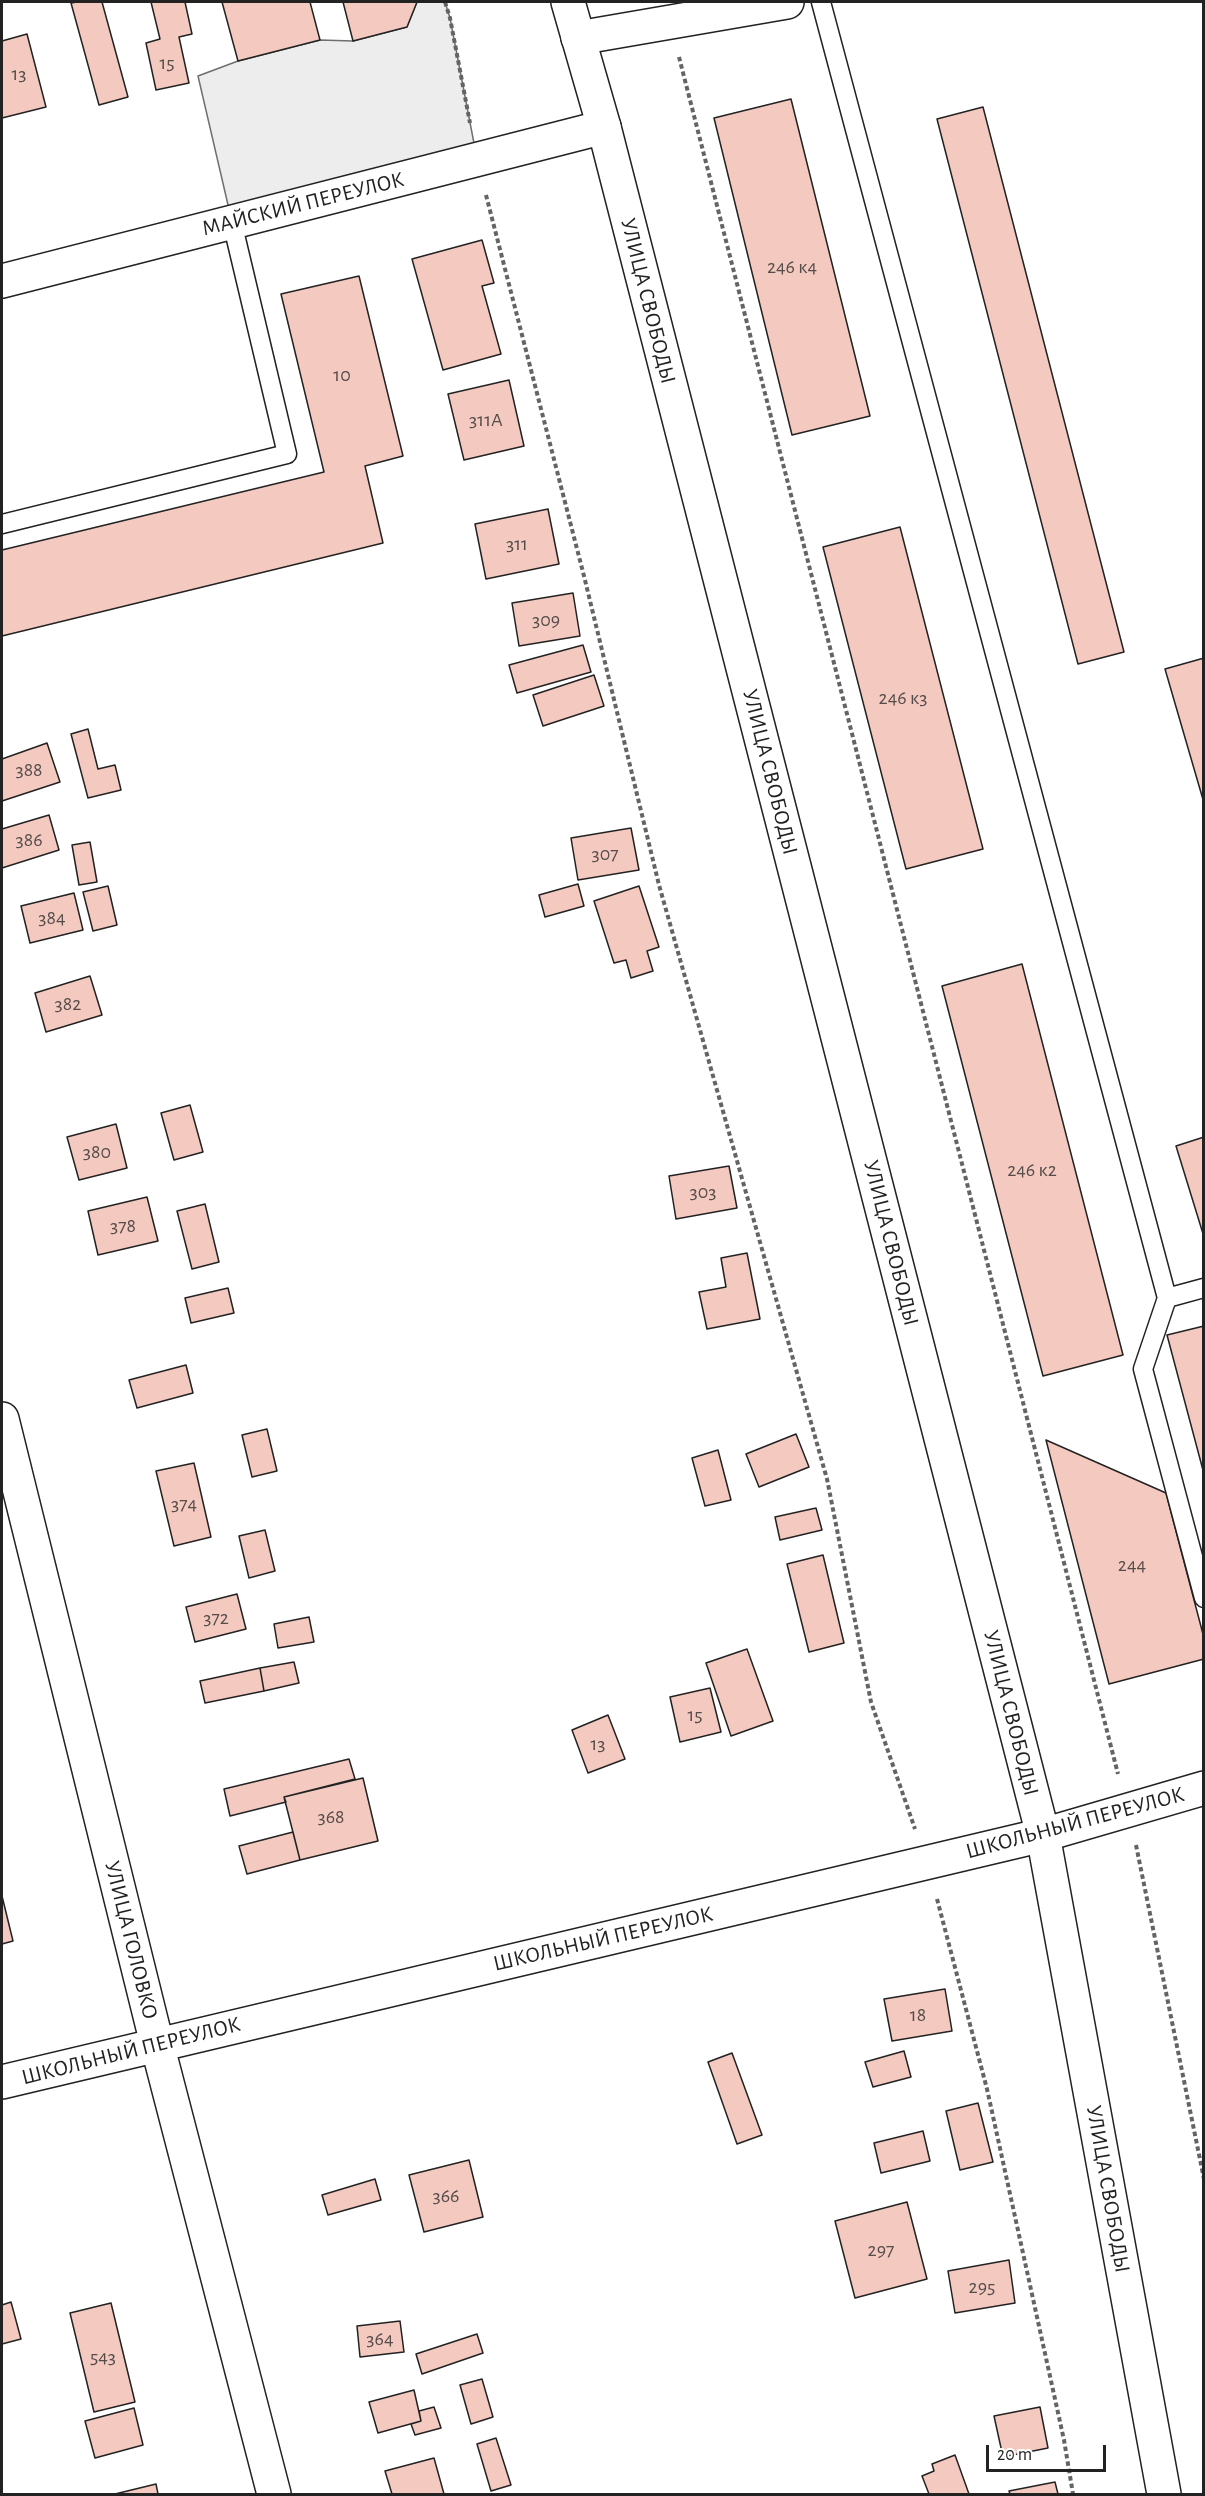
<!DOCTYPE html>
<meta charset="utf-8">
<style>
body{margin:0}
#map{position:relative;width:1205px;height:2496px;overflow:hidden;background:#fff;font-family:"Alegreya Sans",sans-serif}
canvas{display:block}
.frame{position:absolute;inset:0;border:3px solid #222;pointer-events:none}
.scale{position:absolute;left:986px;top:2445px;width:120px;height:27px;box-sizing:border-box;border:3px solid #222;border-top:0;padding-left:8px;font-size:18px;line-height:21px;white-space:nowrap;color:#222;-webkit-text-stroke:4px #fff;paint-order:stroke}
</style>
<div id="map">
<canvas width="1205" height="2496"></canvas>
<div class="frame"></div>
<div class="scale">20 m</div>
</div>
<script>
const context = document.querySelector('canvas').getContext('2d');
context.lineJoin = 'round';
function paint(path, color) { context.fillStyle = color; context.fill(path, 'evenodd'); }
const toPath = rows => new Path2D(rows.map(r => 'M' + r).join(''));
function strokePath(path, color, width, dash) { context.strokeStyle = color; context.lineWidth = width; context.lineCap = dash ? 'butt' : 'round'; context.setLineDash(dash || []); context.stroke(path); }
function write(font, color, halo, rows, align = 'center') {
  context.font = font + ' "Alegreya Sans",sans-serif'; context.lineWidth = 4.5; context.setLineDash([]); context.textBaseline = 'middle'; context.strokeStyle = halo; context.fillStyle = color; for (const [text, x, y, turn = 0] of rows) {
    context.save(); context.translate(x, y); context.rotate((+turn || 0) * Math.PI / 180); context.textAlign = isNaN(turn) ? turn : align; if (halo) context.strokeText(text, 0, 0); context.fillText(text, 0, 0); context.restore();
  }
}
const parking = toPath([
 [417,2,445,2,450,18,477,159,232,222,198,76,238,61,320,40,353,41,407,27,417,2]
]);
paint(parking, '#ededed');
strokePath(parking, '#6f6f6f', 1.5);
const building = toPath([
 [77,2,102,2,128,97,99,105,71,3,77,2],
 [151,2,185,2,192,34,179,37,189,83,156,90,146,43,160,39,151,2],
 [222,2,310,2,320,40,238,61,222,2],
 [343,2,417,2,407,27,353,41,343,2],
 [27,34,46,107,2,118,2,41,27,34],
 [791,99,870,416,792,435,714,118,791,99],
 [983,107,1124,652,1078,664,937,119,983,107],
 [482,240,494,283,482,286,501,354,443,370,412,259,482,240],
 [359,276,403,456,365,466,383,543,2,636,2,550,324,472,281,294,359,276],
 [509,380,524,446,464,460,448,394,509,380],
 [548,509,559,564,486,579,475,524,548,509],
 [900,527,983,849,906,869,823,547,900,527],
 [573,593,580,636,519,646,512,603,573,593],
 [583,645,591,672,517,693,509,665,583,645],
 [1204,658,1204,803,1165,669,1204,658],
 [594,675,604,706,543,726,533,695,594,675],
 [88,729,98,769,115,765,121,790,88,798,71,734,88,729],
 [47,743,60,782,2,801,2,759,47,743],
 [49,815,59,850,2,868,2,829,49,815],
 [631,828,639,870,578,880,571,838,631,828],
 [90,842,97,882,79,885,72,845,90,842],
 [578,884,584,906,545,917,539,895,578,884],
 [108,886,117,925,93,931,83,892,108,886],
 [639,886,659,947,647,951,653,971,631,978,626,960,614,963,594,901,639,886],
 [74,893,83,930,30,943,21,906,74,893],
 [1022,964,1123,1355,1043,1376,942,986,1022,964],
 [90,976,102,1015,46,1032,35,993,90,976],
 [190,1105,203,1152,174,1160,161,1113,190,1105],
 [116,1124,127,1168,79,1180,67,1137,116,1124],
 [1204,1137,1204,1237,1176,1146,1204,1137],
 [729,1166,737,1208,676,1219,669,1176,729,1166],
 [147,1197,158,1241,98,1255,88,1211,147,1197],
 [205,1204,219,1262,192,1269,177,1211,205,1204],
 [747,1253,760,1319,707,1329,699,1292,726,1287,721,1258,747,1253],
 [228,1288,234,1313,191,1323,185,1298,228,1288],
 [1204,1326,1204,1474,1167,1335,1204,1326],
 [186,1365,193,1393,137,1408,129,1380,186,1365],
 [267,1429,277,1471,252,1477,242,1435,267,1429],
 [796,1434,809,1467,759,1487,746,1454,796,1434],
 [1046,1440,1166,1493,1204,1638,1204,1659,1109,1684,1046,1440],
 [718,1450,731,1500,705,1506,692,1458,718,1450],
 [194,1463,211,1537,174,1546,156,1471,194,1463],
 [816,1508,822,1530,780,1540,775,1517,816,1508],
 [265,1530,275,1571,249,1578,239,1536,265,1530],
 [823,1555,844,1643,809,1652,787,1564,823,1555],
 [237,1594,246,1629,195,1642,186,1607,237,1594],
 [309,1617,314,1642,278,1648,274,1624,309,1617],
 [747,1649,773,1721,731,1736,706,1663,747,1649],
 [294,1662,299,1683,264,1691,260,1668,294,1662],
 [260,1668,264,1691,205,1703,200,1681,260,1668],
 [710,1688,721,1732,680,1742,670,1697,710,1688],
 [608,1715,625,1759,588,1773,572,1730,608,1715],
 [349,1759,355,1779,284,1797,286,1802,230,1816,224,1789,349,1759],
 [363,1778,378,1841,300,1860,284,1797,363,1778],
 [293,1832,300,1860,247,1874,239,1846,293,1832],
 [2,1896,13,1941,2,1944,2,1896],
 [945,1989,952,2031,892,2041,884,1999,945,1989],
 [904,2051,911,2077,873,2087,865,2062,904,2051],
 [732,2053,762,2135,737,2144,708,2062,732,2053],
 [978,2103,993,2162,960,2170,946,2111,978,2103],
 [923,2131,930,2161,881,2173,874,2143,923,2131],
 [469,2160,483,2217,424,2232,409,2175,469,2160],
 [375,2179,381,2200,328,2215,322,2195,375,2179],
 [907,2202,927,2279,855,2298,835,2221,907,2202],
 [1009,2260,1015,2303,955,2313,948,2271,1009,2260],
 [11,2302,21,2339,2,2344,2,2305,11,2302],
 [111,2303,135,2402,94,2412,70,2313,111,2303],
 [400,2321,404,2352,360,2357,357,2326,400,2321],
 [477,2334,483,2353,422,2374,416,2354,477,2334],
 [482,2379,493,2417,471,2424,460,2385,482,2379],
 [414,2390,421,2421,378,2433,369,2402,414,2390],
 [434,2407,441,2428,415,2435,411,2424,421,2421,419,2411,434,2407],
 [1040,2407,1048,2448,1003,2457,994,2416,1040,2407],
 [134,2408,143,2445,95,2458,85,2421,134,2408],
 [496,2438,511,2485,491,2491,477,2444,496,2438],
 [955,2455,969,2494,929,2494,922,2476,934,2471,932,2464,955,2455],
 [434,2458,444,2494,392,2494,385,2471,434,2458],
 [1055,2482,1058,2494,1010,2494,1009,2491,1055,2482],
 [156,2484,158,2494,115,2494,156,2484]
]);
paint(building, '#f3c9c0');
strokePath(building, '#222', 1.5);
const service = toPath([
 [821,2,1167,1298,1143,1369,1204,1598],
 [2,524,287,454,232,222],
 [1167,1298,1204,1288]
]);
const minor = toPath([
 [578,38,787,2],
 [2,281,604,127],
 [2,1419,157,2044,274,2494],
 [2,2082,1043,1835,1204,1788]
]);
const secondary = toPath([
 [568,2,604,127,1043,1835,1164,2494]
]);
strokePath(service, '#222', 21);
strokePath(minor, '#222', 36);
strokePath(secondary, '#222', 36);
strokePath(toPath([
 [445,2,450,18,470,123],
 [679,57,1118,1774],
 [486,195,584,576,659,885,827,1479,871,1702,915,1829],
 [1136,1845,1204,2179],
 [937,1899,987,2089,1064,2440,1073,2494]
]), '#646464', 4, [4.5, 3]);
strokePath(service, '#fff', 18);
strokePath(minor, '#fff', 33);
strokePath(secondary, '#fff', 33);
write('20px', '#564c4a', null, [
 ["15",167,63],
 ["13",19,74],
 ["246 к4",792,267],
 ["10",342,375],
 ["311А",486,420],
 ["311",517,544],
 ["309",546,620],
 ["246 к3",903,698],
 ["388",29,770],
 ["386",29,840],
 ["307",605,854],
 ["384",52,918],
 ["382",68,1004],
 ["380",97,1152],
 ["246 к2",1032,1170],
 ["303",703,1192],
 ["378",123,1226],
 ["374",184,1504],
 ["244",1132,1565],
 ["372",216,1618],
 ["15",695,1715],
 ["13",598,1744],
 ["368",331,1817],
 ["18",918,2015],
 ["366",446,2196],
 ["297",881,2250],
 ["295",982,2287],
 ["364",380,2339],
 ["543",103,2357]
]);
write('22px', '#222', '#fff', [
 ["МАЙСКИЙ ПЕРЕУЛОК",303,204,-14],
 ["УЛИЦА СВОБОДЫ",648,301,76],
 ["УЛИЦА СВОБОДЫ",770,772,76],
 ["УЛИЦА СВОБОДЫ",891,1243,76],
 ["УЛИЦА СВОБОДЫ",1011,1713,76],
 ["ШКОЛЬНЫЙ ПЕРЕУЛОК",1075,1823,-15],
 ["ШКОЛЬНЫЙ ПЕРЕУЛОК",603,1939,-13],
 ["УЛИЦА ГОЛОВКО",131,1940,76],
 ["ШКОЛЬНЫЙ ПЕРЕУЛОК",131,2051,-14],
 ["УЛИЦА СВОБОДЫ",1108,2189,80]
]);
</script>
